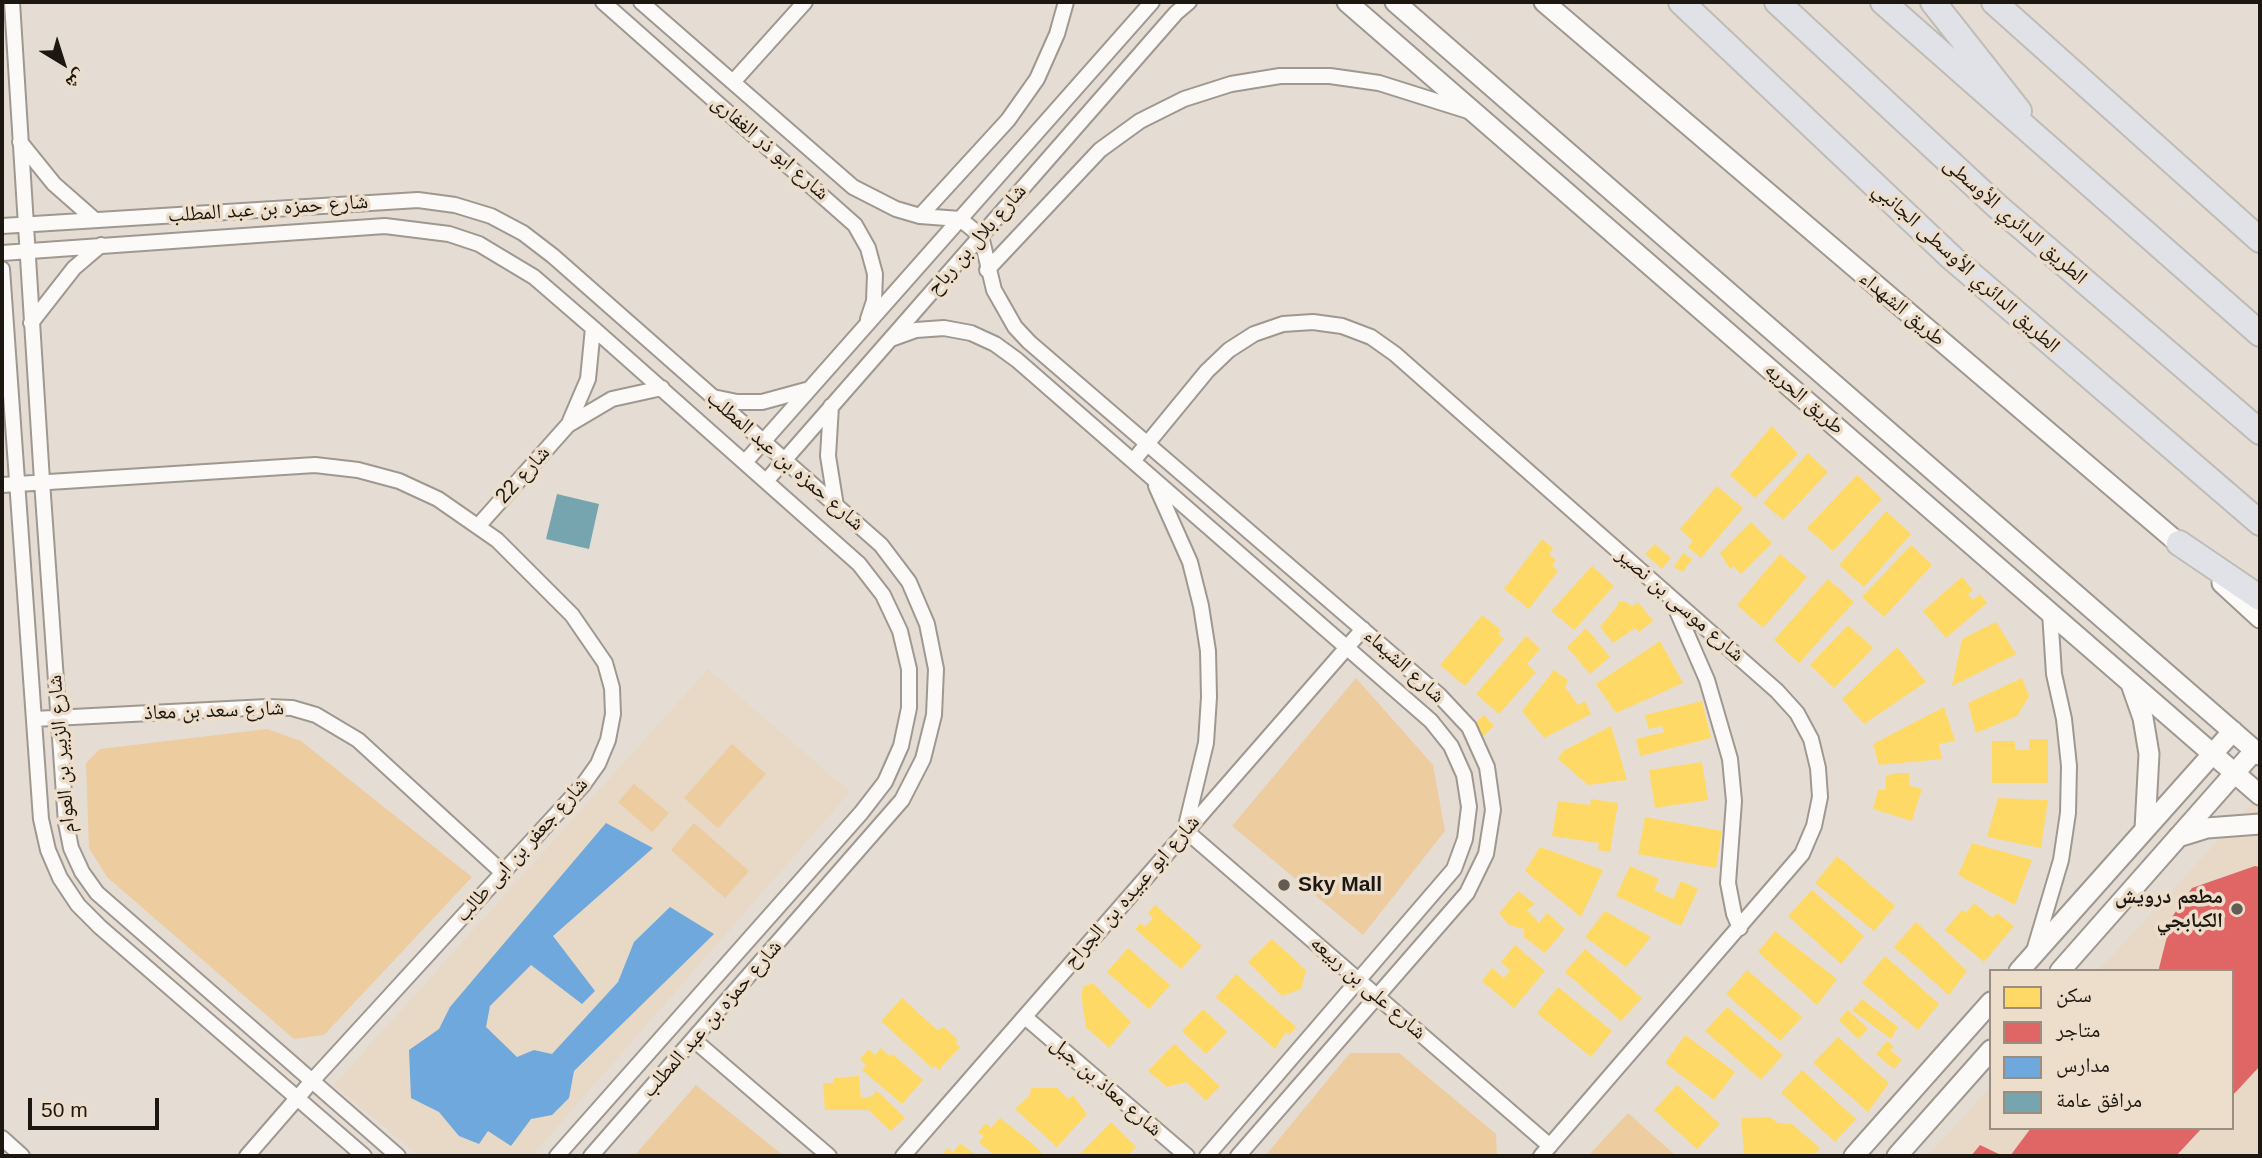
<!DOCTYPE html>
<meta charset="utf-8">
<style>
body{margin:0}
#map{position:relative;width:2262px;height:1158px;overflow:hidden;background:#e5ddd3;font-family:Arial,"Noto Naskh Arabic",sans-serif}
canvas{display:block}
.frame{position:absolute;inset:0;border:4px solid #1c1710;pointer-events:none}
.legend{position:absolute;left:1989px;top:969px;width:245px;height:161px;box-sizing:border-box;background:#eddecb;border:2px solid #998e80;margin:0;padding:9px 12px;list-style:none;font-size:21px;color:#1c1710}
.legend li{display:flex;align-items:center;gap:14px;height:35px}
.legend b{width:35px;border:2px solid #998e80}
.north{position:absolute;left:28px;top:28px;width:70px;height:70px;-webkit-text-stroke:5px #eddecb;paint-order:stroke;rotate:142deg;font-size:19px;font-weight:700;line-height:28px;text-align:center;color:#1c1710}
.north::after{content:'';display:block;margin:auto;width:24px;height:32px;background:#1c1710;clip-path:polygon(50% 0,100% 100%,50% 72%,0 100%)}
.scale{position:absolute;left:28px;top:1098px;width:131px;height:32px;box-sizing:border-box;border:4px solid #1c1710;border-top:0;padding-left:9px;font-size:21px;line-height:24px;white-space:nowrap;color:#1c1710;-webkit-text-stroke:5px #eddecb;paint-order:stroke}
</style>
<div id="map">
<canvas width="2262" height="1158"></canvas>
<div class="frame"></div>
<ul class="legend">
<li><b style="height:19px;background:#ffd966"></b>سكن</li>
<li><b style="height:19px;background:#e06666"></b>متاجر</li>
<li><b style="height:19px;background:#6fa8dc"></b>مدارس</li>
<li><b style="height:19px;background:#76a5af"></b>مرافق عامة</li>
</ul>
<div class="north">ش</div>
<div class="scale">50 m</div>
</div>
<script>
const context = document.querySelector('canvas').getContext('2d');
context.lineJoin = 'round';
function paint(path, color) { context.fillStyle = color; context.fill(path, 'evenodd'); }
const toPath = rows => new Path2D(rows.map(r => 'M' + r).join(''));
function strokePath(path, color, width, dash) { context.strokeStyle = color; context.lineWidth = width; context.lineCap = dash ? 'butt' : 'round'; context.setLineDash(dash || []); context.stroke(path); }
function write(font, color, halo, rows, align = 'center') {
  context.font = font + ' Arial,"Noto Naskh Arabic",sans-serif'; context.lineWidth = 7; context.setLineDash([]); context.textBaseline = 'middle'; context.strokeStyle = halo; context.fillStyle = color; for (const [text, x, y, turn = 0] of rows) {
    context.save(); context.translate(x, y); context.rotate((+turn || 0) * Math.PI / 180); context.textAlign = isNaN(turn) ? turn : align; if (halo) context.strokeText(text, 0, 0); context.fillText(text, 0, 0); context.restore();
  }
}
paint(toPath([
 [708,669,850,792,532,1156,419,1156,334,1085],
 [2260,795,2260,1156,1927,1156,1991,1087,1991,1128,2232,1128,2232,971,2098,971]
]), '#e7d9c6');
paint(toPath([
 [1356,678,1433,765,1445,831,1363,935,1232,826],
 [267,729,301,741,472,877,324,1035,294,1039,107,877,89,848,86,763,100,749],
 [732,744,766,774,718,828,684,798],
 [634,784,669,813,652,832,618,802],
 [694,823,749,871,725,898,671,850],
 [1350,1053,1399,1053,1496,1134,1497,1156,1265,1156],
 [696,1085,784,1156,634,1156],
 [1628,1113,1676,1156,1588,1156]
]), '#edcc9f');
paint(toPath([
 [1772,426,1798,454,1755,498,1730,475],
 [1808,453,1828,472,1783,520,1763,503],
 [1857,475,1882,499,1833,551,1807,528],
 [1717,486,1743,508,1701,558,1688,547,1693,541,1680,529],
 [1886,511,1911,534,1864,587,1839,565],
 [1751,522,1772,543,1741,574,1733,566,1730,569,1720,553],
 [1542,539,1553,548,1549,554,1556,560,1552,566,1558,571,1529,609,1504,589],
 [1655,544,1671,558,1662,569,1645,554],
 [1911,545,1932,565,1884,617,1862,597],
 [1683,553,1692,559,1683,572,1674,567],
 [1780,554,1807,577,1763,628,1737,605],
 [1592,566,1614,586,1574,630,1551,611],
 [1962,577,1973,590,1968,594,1973,600,1980,594,1987,603,1946,638,1923,611],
 [1828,579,1854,602,1799,663,1774,640],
 [1623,601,1633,606,1638,602,1653,621,1639,632,1635,628,1613,643,1600,627,1618,605,1617,602],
 [1482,615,1501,630,1498,634,1504,639,1465,686,1440,665],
 [1996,622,2016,654,1952,686,1962,639],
 [1848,625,1873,648,1834,688,1810,665],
 [1586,628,1610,657,1590,674,1567,647],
 [1526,636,1540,649,1527,664,1536,672,1499,714,1476,694],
 [1660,641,1683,683,1616,713,1596,684],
 [1897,647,1926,682,1864,724,1842,699],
 [1554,670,1568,680,1565,687,1578,705,1585,701,1591,714,1544,738,1522,711],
 [2022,678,2029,696,2017,716,1976,733,1968,703],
 [1702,701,1711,738,1640,756,1636,739,1664,732,1662,726,1649,729,1645,715],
 [1944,707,1955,741,1939,744,1942,759,1879,765,1873,744],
 [1484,715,1494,726,1482,737,1472,726],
 [1611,726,1627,780,1588,785,1558,759,1563,751],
 [2029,739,2048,739,2048,783,1992,783,1992,741,2015,741,2015,750,2029,750],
 [1702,762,1708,800,1655,808,1649,770],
 [1897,773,1909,773,1910,786,1922,789,1912,821,1873,809,1878,790,1886,790,1885,776],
 [1998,798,2048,800,2041,848,1987,837],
 [1591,799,1618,803,1610,852,1598,850,1599,843,1552,836,1558,801,1590,805],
 [1645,817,1722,831,1716,868,1638,854],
 [1972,843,2032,860,2015,905,1958,875],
 [1540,847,1603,870,1581,917,1525,871],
 [1837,856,1895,906,1874,931,1815,883],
 [1630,866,1659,879,1654,890,1673,899,1681,881,1698,889,1681,926,1616,896],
 [1812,890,1864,936,1841,964,1788,916],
 [1518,891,1535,904,1527,910,1539,923,1547,913,1565,929,1545,953,1524,937,1524,929,1509,925,1499,913],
 [1974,903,1993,918,1997,913,2014,926,1984,962,1945,930,1962,910,1966,913],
 [1155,905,1202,946,1181,969,1135,929,1141,923,1145,927,1153,918,1148,913],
 [1605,911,1651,937,1626,967,1585,937],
 [1916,922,1967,971,1949,995,1894,947],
 [1775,931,1837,979,1817,1005,1758,952],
 [1272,939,1306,970,1301,989,1282,996,1248,962],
 [1515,945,1545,971,1514,1008,1482,981,1492,968,1504,978,1510,970,1501,962],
 [1128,948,1170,985,1149,1009,1107,972],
 [1585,949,1642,998,1621,1021,1565,972],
 [1885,956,1939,1004,1918,1030,1862,983],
 [1747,970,1802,1017,1780,1041,1726,994],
 [1236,974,1296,1027,1289,1035,1286,1032,1275,1049,1216,997],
 [1093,983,1131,1022,1109,1048,1086,1027,1081,994,1084,986],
 [1558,987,1612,1031,1591,1057,1537,1013],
 [902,998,937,1030,944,1027,958,1040,955,1043,960,1047,939,1070,934,1066,932,1068,881,1021],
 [1862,999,1898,1027,1891,1039,1852,1010],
 [1727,1007,1783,1055,1761,1080,1705,1031],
 [1203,1009,1227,1032,1206,1054,1182,1031],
 [1848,1010,1868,1029,1858,1039,1839,1020],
 [1685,1035,1735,1072,1714,1100,1665,1063],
 [1838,1037,1889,1083,1868,1112,1813,1063],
 [1887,1041,1894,1047,1890,1050,1902,1060,1894,1069,1876,1054],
 [1174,1044,1220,1086,1206,1101,1186,1082,1167,1087,1148,1071],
 [881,1048,890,1056,892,1054,923,1080,902,1104,862,1070,866,1065,860,1059,869,1049,875,1055],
 [1802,1070,1856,1119,1835,1142,1781,1093],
 [859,1076,861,1098,870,1097,877,1091,905,1118,891,1131,868,1110,825,1110,823,1083,833,1083,834,1078],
 [1677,1085,1720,1124,1697,1149,1654,1110],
 [1031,1088,1057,1088,1069,1099,1073,1095,1087,1114,1057,1147,1015,1109,1030,1095],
 [1770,1117,1778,1123,1792,1124,1820,1148,1813,1156,1744,1154,1741,1118],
 [1000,1118,1033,1144,1044,1156,995,1156,979,1142,984,1136,978,1132,986,1123,991,1128],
 [1111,1122,1136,1147,1127,1156,1083,1156,1080,1154],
 [960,1143,977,1156,941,1156,947,1148,953,1152]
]), '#ffd966');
paint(toPath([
 [2255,866,2260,867,2260,1066,2232,1096,2232,971,2159,971,2159,968,2172,917,2192,888],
 [2031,1128,2202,1128,2176,1156,2010,1156],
 [1980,1145,2003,1156,1971,1156]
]), '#e06666');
paint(toPath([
 [606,823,653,848,553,936,595,991,582,1004,531,965,490,1006,486,1027,517,1057,534,1050,552,1054,618,982,634,942,670,907,714,934,574,1071,569,1098,552,1115,531,1119,511,1146,488,1131,479,1144,459,1136,439,1112,411,1098,409,1050,439,1029,450,1007]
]), '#6fa8dc');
paint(toPath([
 [557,494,599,504,589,549,546,539]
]), '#76a5af');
const street = toPath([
 [12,2,42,481,66,823,71,848,82,872,97,893,398,1156],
 [603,2,855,225,868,248,875,274,874,301,868,319],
 [641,2,853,187,896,209,920,216,960,219,981,236,994,290,1015,327,1029,342,1439,695,1469,727,1487,767,1493,810,1486,854,1467,893,1238,1156],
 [733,82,805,2],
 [20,142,54,184,95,220],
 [920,216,1008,120,1037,79,1057,34,1066,2],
 [2,226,418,200,455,205,491,216,523,233,553,256,881,545,909,582,927,624,936,669,934,715,923,759,902,800,591,1156],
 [2,253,385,226,449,234,479,244,534,277,593,328,859,564,883,595,900,631,909,669,909,708,901,746,885,782,861,813,557,1156],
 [2,269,41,819,48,850,60,878,78,905,100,927,364,1156],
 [987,270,1100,150,1140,121,1184,99,1231,84,1280,76,1330,76,1379,83,1468,111],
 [31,323,74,268,101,245],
 [891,339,916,330,944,328,971,333,995,344,1017,360,1431,721,1451,746,1464,775,1469,807,1465,839,1454,869,1207,1156],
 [713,397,737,402,762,402,806,390],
 [831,406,828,456,836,506],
 [570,421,588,379,593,328],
 [746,461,1152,2],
 [1133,461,1207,371,1229,350,1254,334,1283,324,1313,322,1342,326,1371,337,1395,354,1777,691,1797,713,1811,739,1818,768,1820,797,1814,826,1802,854,1541,1156],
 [767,480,1176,13,1189,2],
 [2,485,315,465,358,470,399,481,438,499,497,540,572,615,605,663,612,688,613,714,608,740,598,764,583,785,312,1081,247,1156],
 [1156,486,1190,562,1201,606,1208,651,1209,697,1206,743,1185,830,1550,1146],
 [479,525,568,425,612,399,662,388],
 [1673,602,1707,680,1730,759,1734,801,1728,883,1734,914,1740,928],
 [34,719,267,707,292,708,316,715,358,740,502,872],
 [2034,951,2061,860,2068,813,2069,766,2064,719,2054,674,2050,612],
 [1025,1017,1187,1156],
 [694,1040,829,1156],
 [2,1138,22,1156],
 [903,1156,1363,629]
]);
const secondary = toPath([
 [1347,2,2260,795],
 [1395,2,2260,755],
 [1544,2,2190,553],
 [2222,583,2260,618],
 [2131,684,2143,718,2149,754,2145,829],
 [2178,837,2207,828,2260,824],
 [2019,971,2233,731],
 [2060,971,2255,750],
 [1854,1156,1991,1002],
 [1897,1156,1991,1050]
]);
const highway = toPath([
 [1681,2,1952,258,2260,523],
 [1777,2,1997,206,2260,432],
 [1883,2,2260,334],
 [1933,2,2019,111],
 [1994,2,2260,240],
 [2179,543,2260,598]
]);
strokePath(street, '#9f9890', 18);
strokePath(secondary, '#9f9890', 23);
strokePath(highway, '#bfbcb6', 28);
strokePath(street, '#fbfaf8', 14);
strokePath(secondary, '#fbfaf8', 19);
strokePath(highway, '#e1e2e8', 24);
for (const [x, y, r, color] of [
 [1284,885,7,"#625c54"],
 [2237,909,7,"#625c54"]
]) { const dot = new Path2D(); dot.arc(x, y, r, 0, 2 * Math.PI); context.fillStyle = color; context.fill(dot); strokePath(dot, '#eddecb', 2.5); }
write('21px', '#1c1710', '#eddecb', [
 ["شارع ابو ذر الغفارى",770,148,41],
 ["شارع حمزه بن عبد المطلب",268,209,-4],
 ["الطريق الدائري الأوسطى",2015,221,41],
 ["شارع بلال بن رباح",977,240,-49],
 ["الطريق الدائري الأوسطى الجانبي",1966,268,42],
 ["طريق الشهداء",1902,309,40],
 ["طريق الحريه",1804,399,41],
 ["شارع حمزه بن عبد المطلب",785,461,41],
 ["شارع 22",523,475,-48],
 ["شارع موسى بن نصير",1680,605,41],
 ["شارع الشيماء",1404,666,42],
 ["شارع سعد بن معاذ",214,711,-2],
 ["شارع الزبير بن العوام",62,754,-95],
 ["شارع جعفر بن ابى طالب",522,850,-48],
 ["شارع ابو عبيده بن الجراح",1132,892,-49],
 ["شارع على بن ربيعه",1368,988,41],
 ["شارع حمزه بن عبد المطلب",712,1019,-49],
 ["شارع معاذ بن جبل",1106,1087,41]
]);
write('bold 21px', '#1c1710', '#eddecb', [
 ["Sky Mall",1298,885],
 ["مطعم درويش",2223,897,"right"],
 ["الكبابجي",2223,921,"right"]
], 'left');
</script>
